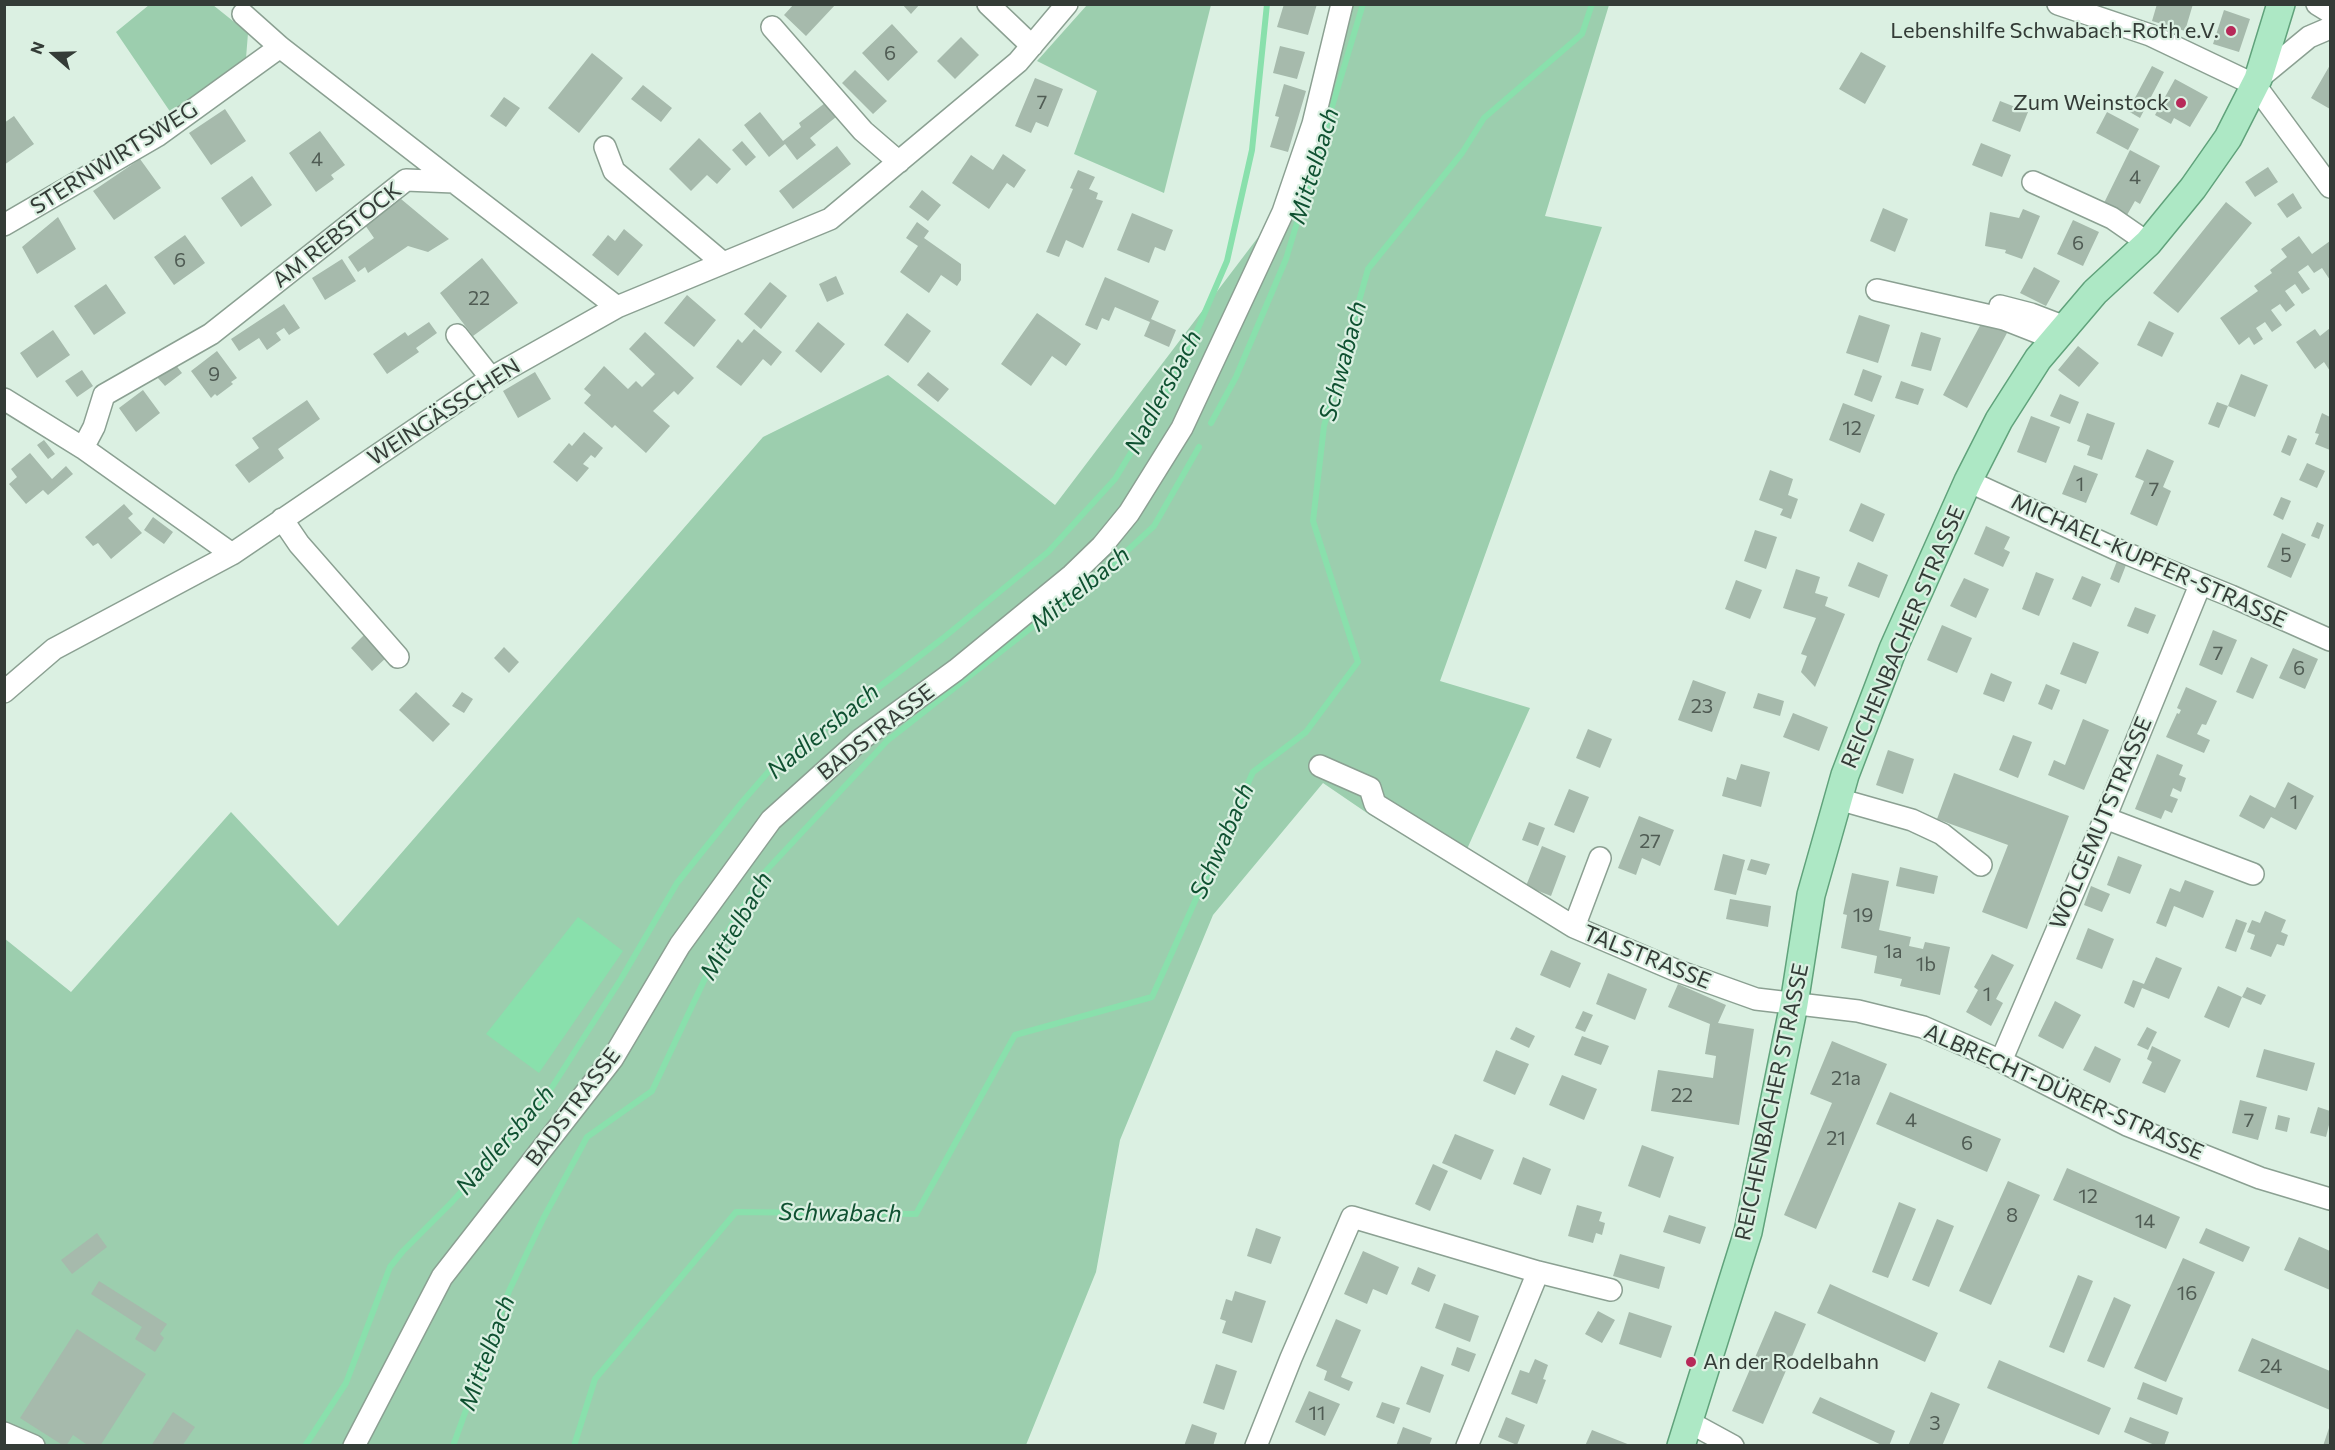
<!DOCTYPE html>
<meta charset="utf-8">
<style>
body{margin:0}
#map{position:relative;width:2335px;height:1450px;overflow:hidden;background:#dbf0e2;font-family:Commissioner,sans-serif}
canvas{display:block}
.frame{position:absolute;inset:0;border:6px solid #343c37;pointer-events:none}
.north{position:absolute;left:24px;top:24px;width:60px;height:60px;-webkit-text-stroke:4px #dbf0e2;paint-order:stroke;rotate:290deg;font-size:16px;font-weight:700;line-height:24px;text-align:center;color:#343c37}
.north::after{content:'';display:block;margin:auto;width:21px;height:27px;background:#343c37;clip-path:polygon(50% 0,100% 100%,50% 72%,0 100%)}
</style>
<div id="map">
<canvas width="2335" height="1450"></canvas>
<div class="frame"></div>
<div class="north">N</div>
</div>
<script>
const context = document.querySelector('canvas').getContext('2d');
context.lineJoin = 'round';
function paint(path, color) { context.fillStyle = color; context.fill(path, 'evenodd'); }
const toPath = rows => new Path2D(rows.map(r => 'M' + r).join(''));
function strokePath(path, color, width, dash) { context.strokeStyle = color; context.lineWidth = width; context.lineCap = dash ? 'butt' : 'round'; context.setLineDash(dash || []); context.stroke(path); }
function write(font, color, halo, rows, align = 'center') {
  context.font = font + ' Commissioner,sans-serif'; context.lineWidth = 4.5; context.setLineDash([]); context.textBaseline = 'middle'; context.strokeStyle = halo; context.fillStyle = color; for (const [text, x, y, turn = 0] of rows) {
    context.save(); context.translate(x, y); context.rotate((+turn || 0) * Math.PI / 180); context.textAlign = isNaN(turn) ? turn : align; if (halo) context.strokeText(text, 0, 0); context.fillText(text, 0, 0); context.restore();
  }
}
paint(toPath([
 [149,5,213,5,248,33,246,58,171,113,116,32],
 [1087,5,1211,5,1164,193,1074,154,1097,91,1037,61],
 [1334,5,1609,5,1545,216,1602,227,1440,681,1530,708,1459,867,1367,813,1323,783,1213,915,1120,1140,1096,1272,1026,1445,5,1445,4,938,71,992,231,812,338,926,763,437,888,375,1055,505,1278,211]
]), '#9cceae');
paint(toPath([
 [578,917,623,951,539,1073,486,1034]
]), '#89e0ac');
strokePath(toPath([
 [1211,423,1236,377,1286,259,1363,4],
 [305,1446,346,1383,390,1267,403,1251,450,1204,540,1106,621,979,677,883,743,801,769,771,942,639,1048,552,1115,479,1155,413,1189,349,1227,261,1252,150,1267,4],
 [453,1446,509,1291,543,1219,587,1137,652,1091,726,934,764,873,887,741,1115,562,1154,526,1199,447],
 [574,1446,595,1379,736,1212,916,1214,1015,1035,1152,997,1253,772,1306,732,1358,662,1313,521,1324,426,1368,269,1462,153,1484,118,1582,34,1592,4]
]), '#89e0ac', 6);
paint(toPath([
 [794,4,836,4,806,36,784,15],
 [902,4,920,4,911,14],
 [1284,4,1317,4,1308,35,1277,27],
 [2157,4,2193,4,2185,31,2152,21],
 [2224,10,2250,19,2239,52,2213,44],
 [892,24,918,52,888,81,862,53],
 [961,37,979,55,955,79,937,61],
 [1280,46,1305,52,1297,79,1273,73],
 [1861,52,1886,66,1865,104,1839,89],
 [592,53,623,78,579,133,548,108],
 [2330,65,2330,109,2311,98],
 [2152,66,2164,72,2140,118,2128,111],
 [855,70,887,101,873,114,842,83],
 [1035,78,1063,89,1048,127,1036,122,1031,133,1015,126],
 [2175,79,2208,97,2190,127,2174,118,2171,124,2155,115],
 [1284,84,1306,91,1288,152,1270,147,1279,117,1275,116],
 [643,85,672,108,661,122,631,99],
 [504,97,520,108,506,127,490,116],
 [2000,101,2028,112,2020,132,1992,121],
 [825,103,836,117,810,138,816,145,797,160,785,144,769,157,744,125,760,112,783,141,801,127,799,123],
 [225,109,246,141,211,165,189,133],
 [2107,112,2139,129,2128,150,2096,133],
 [14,116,34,144,4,165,4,123],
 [320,131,345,165,331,175,334,179,316,192,289,153],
 [699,138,731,169,717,184,707,175,691,191,669,169],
 [742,141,756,157,746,166,732,150],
 [1981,143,2011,155,2002,177,1972,165],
 [837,146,851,164,793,209,779,191],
 [2130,150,2160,166,2140,204,2135,201,2127,215,2104,203],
 [1003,154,1026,170,1014,188,1007,183,989,209,952,183,971,155,993,170],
 [140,159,161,188,114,220,93,191],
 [2268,167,2278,182,2255,197,2245,182],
 [1078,170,1095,177,1089,189,1098,193,1096,199,1103,201,1083,248,1066,240,1059,257,1046,252,1073,189,1070,188],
 [252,176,272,205,241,227,221,198],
 [922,190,941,205,928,221,909,207],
 [2293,193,2302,208,2287,218,2277,204],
 [401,199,449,239,428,252,408,246,368,273,365,267,358,272,348,257,374,238,365,225],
 [2226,202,2252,223,2178,313,2153,293],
 [1883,208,1908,219,1895,252,1870,241],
 [2023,209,2040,216,2022,259,2005,253,2006,250,1985,246,1990,212,2019,218],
 [1132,213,1173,230,1165,251,1155,247,1149,263,1117,250],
 [58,217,76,249,37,274,22,247],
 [2073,220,2099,232,2083,266,2057,254],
 [917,222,929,231,924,238,961,264,961,280,957,286,941,275,929,293,900,272,918,246,906,238],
 [624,229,643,245,618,276,592,255,608,235,615,241],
 [185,235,205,263,174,285,154,257],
 [2299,236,2312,254,2330,241,2330,280,2322,268,2314,273,2308,265,2298,272,2310,289,2302,294,2295,284,2285,291,2295,305,2286,312,2280,304,2271,310,2282,325,2272,332,2265,322,2256,328,2263,339,2254,345,2249,337,2239,345,2220,318,2258,291,2254,286,2272,273,2270,270,2287,257,2281,249],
 [482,258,518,303,473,336,440,293],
 [342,259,356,281,325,300,312,278],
 [2034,267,2060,281,2046,306,2020,293],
 [836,276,844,294,827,302,819,284],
 [1105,277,1159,301,1151,319,1176,330,1169,347,1144,336,1150,322,1115,307,1109,321,1102,318,1097,330,1085,325],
 [770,282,787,296,761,329,744,314],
 [106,284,126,313,94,335,74,306],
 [687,295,716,320,694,347,664,323],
 [284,304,300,328,289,335,284,328,276,333,281,340,267,350,259,338,239,351,231,339],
 [907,313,931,331,908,363,884,345],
 [1037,313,1081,344,1066,366,1052,356,1031,386,1001,364],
 [1859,315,1890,325,1878,363,1846,353],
 [1983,320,2007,333,1967,408,1943,395],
 [2149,321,2174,333,2162,357,2137,345],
 [429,322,437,333,416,348,419,352,387,374,373,354,405,332,408,336],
 [818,322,845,344,821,373,795,351],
 [2330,328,2330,371,2324,362,2315,369,2296,342,2315,329,2320,336],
 [754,329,782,352,771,366,763,359,741,386,716,367,738,339,742,343],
 [53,330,70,355,37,378,20,353],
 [645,332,694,378,678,395,674,391,653,411,670,426,646,453,615,425,612,428,584,403,591,395,584,389,604,366,628,389,636,381,642,387,655,374,629,349],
 [1921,332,1941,338,1931,371,1911,366],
 [2078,346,2099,363,2079,387,2058,370],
 [217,351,237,378,231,382,233,384,217,396,215,394,211,398,191,371],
 [175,364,182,373,165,386,157,377],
 [1863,369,1882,376,1872,402,1854,395],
 [82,370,93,386,77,397,65,381],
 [535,372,551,399,518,418,503,391],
 [928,372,949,389,938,402,917,385],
 [2241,374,2268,385,2255,417,2228,406],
 [1901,381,1924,389,1918,405,1895,398],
 [143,390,160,413,136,432,119,408],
 [2060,394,2079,402,2070,424,2050,416],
 [307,400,320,419,278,449,284,458,249,483,235,465,259,448,252,438],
 [2217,402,2228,406,2219,428,2208,424],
 [1843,403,1875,415,1860,453,1829,440],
 [2087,413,2115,423,2102,460,2087,455,2090,446,2077,441],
 [2322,413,2330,417,2330,450,2315,444,2319,434,2315,433],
 [2031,416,2060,427,2046,463,2017,452],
 [584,432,603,448,595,458,591,455,583,464,589,468,577,482,553,462,569,443,572,446],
 [2288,435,2297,439,2290,456,2281,452],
 [44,440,55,454,48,459,37,445],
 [2147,449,2174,461,2163,487,2171,491,2157,526,2130,514,2144,481,2135,477],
 [30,453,52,479,66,466,73,474,48,495,43,490,26,504,9,484,17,477,11,469],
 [2307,463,2325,471,2317,488,2299,480],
 [2074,465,2098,474,2086,503,2062,494],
 [1770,470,1793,479,1788,495,1798,499,1791,519,1780,515,1783,509,1759,500],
 [2281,497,2291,501,2283,520,2273,515],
 [1861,503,1885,514,1873,542,1849,531],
 [124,504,133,514,128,518,142,533,111,559,98,543,93,546,85,537],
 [153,517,173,532,164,544,144,530],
 [2317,522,2324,525,2319,539,2311,536],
 [1986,526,2010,537,2004,549,2010,552,2003,567,1974,554],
 [1755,530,1777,537,1766,569,1744,561],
 [2282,533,2306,544,2291,578,2267,567],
 [2117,561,2126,565,2119,583,2110,579],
 [1858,562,1888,575,1879,598,1848,586],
 [1796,569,1820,577,1815,593,1828,597,1825,606,1845,614,1815,687,1801,672,1807,656,1801,654,1816,618,1783,608],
 [2036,572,2054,579,2039,616,2022,609],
 [2082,576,2101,584,2091,607,2072,599],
 [1964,578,1989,589,1976,618,1950,606],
 [1736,580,1762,590,1750,619,1725,609],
 [2135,607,2156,615,2148,634,2127,626],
 [1942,625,1972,638,1957,673,1927,660],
 [2213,630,2237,640,2222,675,2199,665],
 [366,633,388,656,372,671,351,648],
 [2073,642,2099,652,2086,684,2060,674],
 [504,647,519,662,509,673,494,658],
 [2293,648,2318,659,2305,689,2279,678],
 [2251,657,2268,665,2253,699,2236,692],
 [1991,673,2012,682,2004,702,1983,694],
 [1693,680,1726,692,1712,732,1678,720],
 [2046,684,2060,690,2052,710,2038,704],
 [2186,687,2217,701,2206,725,2202,724,2197,734,2210,740,2204,753,2166,737,2177,713,2179,714,2181,710,2177,708],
 [416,692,450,724,433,742,399,710],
 [462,692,473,699,464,713,452,706],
 [1758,693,1784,701,1780,716,1753,708],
 [1793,713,1828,727,1819,751,1783,737],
 [2083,719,2109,730,2084,790,2048,775,2054,760,2065,765],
 [1588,729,1612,739,1600,768,1576,758],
 [2013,735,2032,742,2018,778,1999,770],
 [1888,750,1914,759,1903,794,1876,785],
 [2157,754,2183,765,2179,775,2186,778,2181,792,2173,788,2170,796,2178,799,2172,813,2165,810,2161,819,2135,809],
 [1741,764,1770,772,1761,807,1722,796,1727,777,1736,780],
 [1954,773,2069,816,2027,929,1982,912,2008,845,1937,819],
 [2288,782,2314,796,2296,830,2271,817,2264,829,2239,816,2250,795,2275,808],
 [1569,789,1589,797,1574,833,1554,825],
 [1639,816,1674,830,1660,866,1642,858,1636,875,1618,868],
 [1529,822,1545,828,1538,846,1522,840],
 [1542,846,1566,856,1551,896,1526,886],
 [1723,854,1745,860,1736,895,1714,890],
 [2118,856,2142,865,2130,894,2107,885],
 [1751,859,1770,864,1766,875,1747,870],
 [1900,867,1938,876,1934,894,1896,886],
 [1852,873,1889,881,1879,930,1911,937,1909,946,1923,949,1925,942,1950,947,1940,995,1900,986,1902,979,1874,973,1877,956,1841,948,1847,915,1843,914],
 [2185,880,2214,891,2203,918,2174,906,2166,927,2156,923,2170,888,2180,892],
 [2091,886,2110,894,2102,912,2084,905],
 [1730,899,1771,906,1768,927,1726,919],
 [2265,911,2286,920,2281,932,2288,935,2284,946,2277,944,2271,957,2250,949,2255,935,2247,932,2252,920,2260,923],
 [2236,919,2247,923,2236,952,2225,948],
 [2088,928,2114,939,2102,969,2076,959],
 [1551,950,1581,963,1570,988,1540,975],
 [1992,954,2014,965,1996,999,2003,1003,1991,1026,1966,1012,1978,990,1974,987],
 [2156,957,2182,968,2169,999,2142,988,2134,1008,2124,1003,2133,980,2144,984],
 [1608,973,1647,989,1635,1020,1596,1004],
 [1678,984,1726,1005,1718,1023,1754,1029,1739,1125,1651,1111,1658,1070,1713,1078,1716,1056,1705,1054,1710,1024,1668,1007],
 [2218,986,2242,997,2229,1028,2204,1017],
 [2247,987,2266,995,2261,1005,2242,997],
 [2055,1001,2081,1015,2063,1049,2038,1036],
 [1583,1011,1593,1015,1585,1032,1575,1028],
 [1516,1027,1535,1036,1529,1048,1510,1039],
 [2147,1027,2157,1032,2148,1050,2137,1045],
 [1582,1036,1609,1046,1601,1065,1574,1055],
 [1832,1041,1887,1064,1816,1229,1784,1215,1832,1103,1810,1094],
 [2095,1046,2121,1059,2110,1083,2083,1070],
 [2152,1046,2181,1060,2165,1093,2142,1083,2152,1062,2147,1059],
 [2264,1049,2315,1063,2307,1091,2256,1077],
 [1496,1050,1529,1064,1515,1095,1483,1081],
 [1562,1075,1597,1089,1584,1120,1549,1105],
 [1890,1092,2001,1139,1987,1172,1876,1124],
 [2240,1100,2267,1107,2258,1140,2232,1133],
 [2318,1107,2330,1111,2330,1121,2326,1137,2310,1133],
 [2278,1115,2290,1118,2287,1132,2275,1129],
 [1455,1134,1494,1150,1481,1180,1442,1163],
 [1642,1145,1674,1157,1660,1198,1628,1186],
 [1523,1157,1551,1169,1541,1195,1513,1184],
 [1433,1164,1448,1171,1430,1211,1415,1204],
 [2067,1168,2180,1217,2166,1249,2053,1200],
 [2008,1181,2040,1195,1991,1305,1959,1291],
 [1899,1202,1916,1209,1888,1278,1872,1272],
 [1577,1205,1602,1212,1599,1221,1605,1223,1602,1235,1596,1233,1593,1243,1568,1236],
 [1669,1215,1706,1227,1700,1244,1663,1232],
 [1937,1219,1954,1226,1929,1287,1912,1280],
 [1256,1228,1281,1237,1271,1264,1247,1256],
 [2206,1228,2250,1247,2243,1262,2199,1243],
 [97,1233,107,1247,72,1274,61,1260],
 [2299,1237,2330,1251,2330,1290,2284,1270],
 [1363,1251,1399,1267,1387,1295,1373,1289,1367,1304,1344,1294],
 [1620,1254,1665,1267,1659,1289,1613,1276],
 [2183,1258,2215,1272,2166,1382,2134,1368],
 [1418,1267,1436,1275,1429,1292,1411,1284],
 [2078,1275,2093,1281,2064,1353,2049,1347],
 [99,1281,167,1324,160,1334,164,1338,155,1352,135,1339,142,1327,91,1294],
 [1830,1284,1938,1333,1925,1362,1817,1313],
 [1235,1291,1266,1301,1252,1343,1222,1333,1226,1321,1220,1319,1226,1299,1232,1301],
 [2114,1297,2131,1305,2104,1368,2087,1361],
 [1444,1303,1479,1316,1470,1342,1435,1328],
 [1598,1311,1615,1320,1602,1343,1585,1334],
 [1775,1311,1806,1324,1763,1424,1732,1411],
 [1629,1312,1672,1326,1661,1358,1619,1344],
 [1336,1319,1361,1330,1341,1377,1353,1382,1349,1391,1324,1380,1327,1371,1316,1366],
 [77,1329,146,1374,100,1446,89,1446,73,1435,66,1446,64,1446,20,1418],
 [2252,1338,2330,1371,2330,1410,2238,1371],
 [1457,1347,1476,1354,1469,1372,1451,1365],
 [1535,1359,1548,1365,1543,1379,1546,1380,1537,1404,1511,1394,1520,1370,1529,1373],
 [1999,1360,2111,1408,2099,1435,1987,1388],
 [1216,1364,1237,1371,1224,1410,1203,1403],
 [1421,1366,1444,1375,1430,1413,1406,1404],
 [2143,1382,2183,1398,2177,1415,2137,1399],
 [1309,1391,1340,1404,1325,1436,1295,1422],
 [1931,1392,1960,1404,1942,1446,1908,1446],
 [1820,1397,1895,1431,1889,1446,1884,1446,1812,1413],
 [1382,1402,1400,1408,1394,1424,1376,1417],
 [173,1412,195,1427,182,1446,151,1446],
 [1506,1417,1525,1425,1517,1445,1498,1437],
 [2130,1417,2169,1432,2164,1446,2157,1446,2124,1432],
 [1192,1424,1217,1433,1213,1446,1184,1446],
 [2330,1425,2330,1446,2323,1446],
 [1403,1427,1432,1438,1429,1446,1396,1446],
 [1592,1430,1630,1445,1630,1446,1585,1446]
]), '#a6baac');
const minor = toPath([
 [988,4,1032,46],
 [2058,4,2150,35,2255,85,2330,187],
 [2317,4,2330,12],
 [243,14,280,47,454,182],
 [772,27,863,131,899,162],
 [2258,79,2309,37,2330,28],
 [605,147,614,171,723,263],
 [2033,182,2112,218,2148,243],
 [4,225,157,136,280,47],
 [1877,290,2004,319,2055,339],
 [2000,306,2031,314,2065,327],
 [457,335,491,378],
 [4,399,83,448,232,554],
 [83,448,94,427,104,395,211,334,406,180,454,182,617,307],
 [1968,481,2118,550,2231,596,2330,640],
 [282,519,299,544,398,657],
 [4,692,54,649,232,554,491,378,617,307,830,219,1018,62,1067,4],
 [1320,766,1370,788,1375,804,1574,927],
 [1838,799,1912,820,1942,834,1981,865],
 [2105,818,2253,874],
 [1600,858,1574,927,1675,970,1756,999,1858,1011,1923,1027,2001,1061,2127,1125,2260,1178,2330,1199],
 [2001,1061,2105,818,2200,585],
 [1689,1422,1733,1446],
 [4,1433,34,1446],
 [354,1446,442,1277,613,1058,680,945,771,820,860,740,956,670,1072,575,1102,546,1129,513,1182,428,1283,212,1313,124,1342,4],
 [1256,1446,1291,1358,1352,1217,1538,1272,1611,1290],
 [1467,1446,1538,1272]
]);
const major = toPath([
 [1681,1446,1748,1232,1794,1004,1811,895,1845,775,1893,649,1968,481,1999,420,2038,359,2095,292,2148,243,2193,188,2228,138,2258,79,2281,4]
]);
strokePath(minor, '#8ba092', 24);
strokePath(major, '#60a27b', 30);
strokePath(minor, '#fff', 21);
strokePath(major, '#ade8c5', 27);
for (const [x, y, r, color] of [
 [2231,31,6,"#b72959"],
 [2181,103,6,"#b72959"],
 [1691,1362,6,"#b72959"]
]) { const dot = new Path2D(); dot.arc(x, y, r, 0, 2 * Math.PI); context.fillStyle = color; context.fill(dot); strokePath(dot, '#dbf0e2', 2); }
write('20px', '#505c54', null, [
 ["6",890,53],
 ["7",1042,102],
 ["4",317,159],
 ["4",2135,177],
 ["6",2078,243],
 ["6",180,260],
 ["22",479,298],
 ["9",214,374],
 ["12",1852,428],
 ["1",2080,484],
 ["7",2154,489],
 ["5",2286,555],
 ["7",2218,653],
 ["6",2299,668],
 ["23",1702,706],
 ["1",2294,802],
 ["27",1650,841],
 ["19",1863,915],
 ["1a",1893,951],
 ["1b",1926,964],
 ["1",1987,994],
 ["21a",1846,1078],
 ["22",1682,1095],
 ["4",1911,1120],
 ["7",2249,1120],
 ["21",1836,1138],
 ["6",1967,1143],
 ["12",2088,1196],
 ["8",2012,1215],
 ["14",2145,1221],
 ["16",2187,1293],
 ["24",2271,1366],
 ["11",1317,1413],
 ["3",1935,1423]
]);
write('22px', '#343c37', '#dbf0e2', [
 ["Lebenshilfe Schwabach-Roth e.V.",2219,31],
 ["Zum Weinstock",2169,103],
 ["An der Rodelbahn",1703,1362,"left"]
], 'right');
write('22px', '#343c37', '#dbf0e2', [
 ["STERNWIRTSWEG",114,158,-32],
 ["AM REBSTOCK",337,235,-38],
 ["WEINGÄSSCHEN",444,412,-33],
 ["MICHAEL-KUPFER-STRASSE",2149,561,24],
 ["REICHENBACHER STRASSE",1903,637,-67],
 ["BADSTRASSE",876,732,-38],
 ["WOLGEMUTSTRASSE",2101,823,-67],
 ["TALSTRASSE",1647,957,22],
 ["ALBRECHT-DÜRER-STRASSE",2064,1092,24],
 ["REICHENBACHER STRASSE",1772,1102,-78],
 ["BADSTRASSE",573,1107,-53]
]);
write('italic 24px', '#0f5131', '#dbf0e2', [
 ["Mittelbach",1314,166,-73],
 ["Schwabach",1343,361,-75],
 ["Nadlersbach",1163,392,-62],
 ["Mittelbach",1080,589,-39],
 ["Nadlersbach",823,731,-39],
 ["Schwabach",1222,841,-66],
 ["Mittelbach",736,926,-60],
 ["Nadlersbach",505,1140,-49],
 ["Schwabach",840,1213,1],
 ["Mittelbach",487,1353,-70]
]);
</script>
